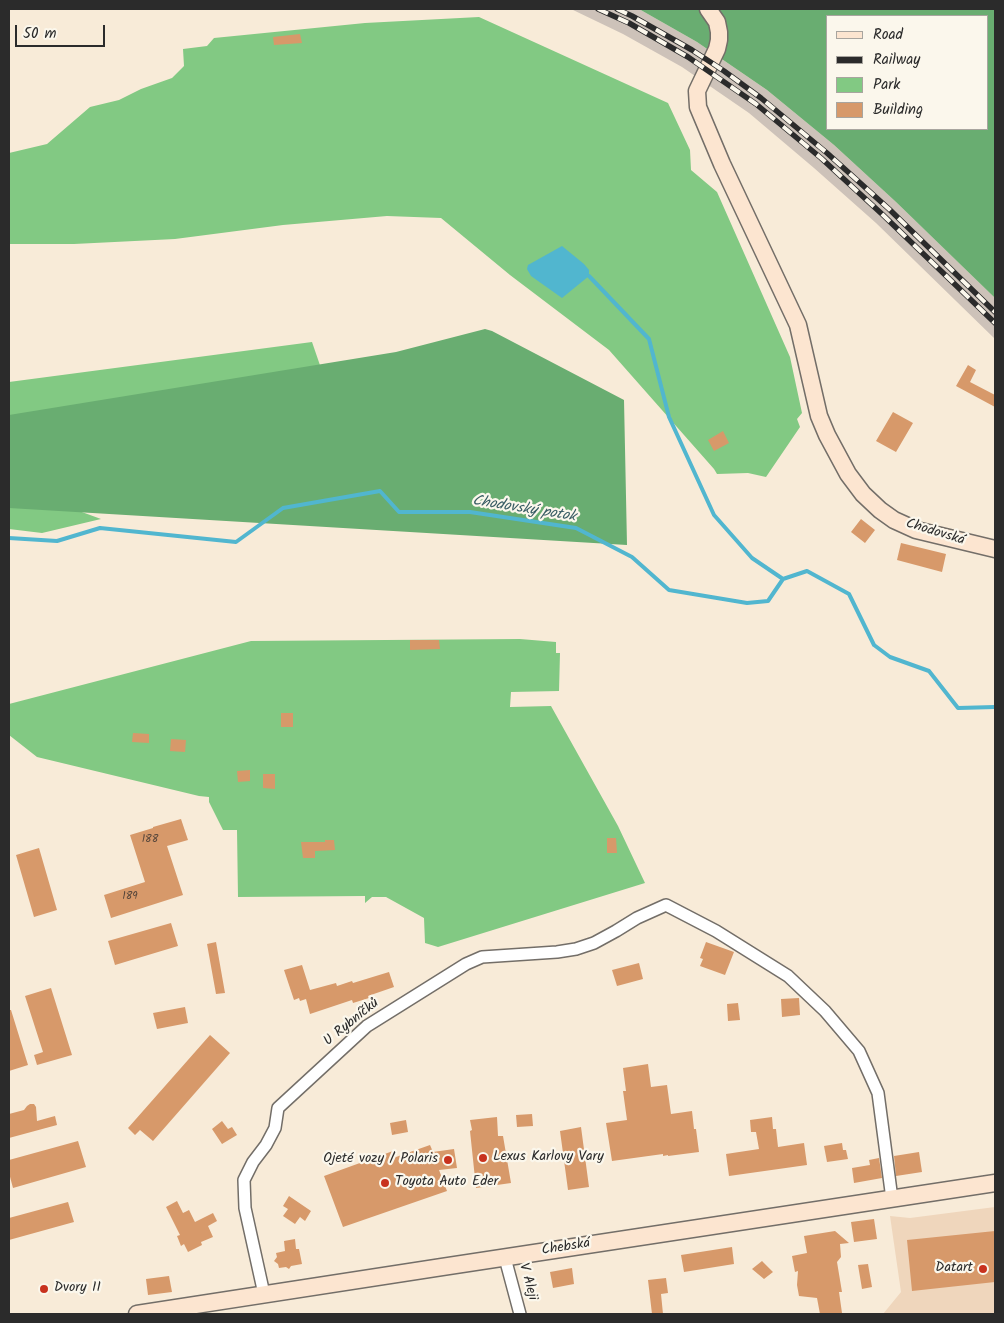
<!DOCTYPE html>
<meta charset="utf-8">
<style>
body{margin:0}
#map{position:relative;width:1004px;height:1323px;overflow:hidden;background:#f8ebd8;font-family:Kalam,sans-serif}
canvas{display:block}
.frame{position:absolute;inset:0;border:10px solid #2b2b2b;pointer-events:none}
.legend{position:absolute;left:826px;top:15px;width:162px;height:115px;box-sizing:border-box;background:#fbf7ec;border:1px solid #a8a59f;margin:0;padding:6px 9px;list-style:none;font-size:15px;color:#2b2b2b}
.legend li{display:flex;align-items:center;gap:10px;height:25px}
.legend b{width:25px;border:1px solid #a8a59f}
.scale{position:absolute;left:15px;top:25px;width:90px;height:22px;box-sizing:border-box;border:2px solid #2b2b2b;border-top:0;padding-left:6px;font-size:15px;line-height:18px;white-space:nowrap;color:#2b2b2b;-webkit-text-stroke:4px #fbf7ec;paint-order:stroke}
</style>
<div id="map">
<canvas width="1004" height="1323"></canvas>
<div class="frame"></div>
<ul class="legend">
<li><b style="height:6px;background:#fce5d0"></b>Road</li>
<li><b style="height:6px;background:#2b2b2b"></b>Railway</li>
<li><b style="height:14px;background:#82c983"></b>Park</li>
<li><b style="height:14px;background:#d7996a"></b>Building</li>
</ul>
<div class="scale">50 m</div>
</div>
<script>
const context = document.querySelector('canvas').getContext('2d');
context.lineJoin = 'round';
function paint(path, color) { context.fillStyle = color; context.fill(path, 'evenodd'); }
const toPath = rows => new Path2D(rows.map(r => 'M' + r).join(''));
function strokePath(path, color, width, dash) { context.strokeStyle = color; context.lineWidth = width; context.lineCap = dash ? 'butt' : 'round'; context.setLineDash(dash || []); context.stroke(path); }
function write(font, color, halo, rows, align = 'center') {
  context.font = font + ' Kalam,sans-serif'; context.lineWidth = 4.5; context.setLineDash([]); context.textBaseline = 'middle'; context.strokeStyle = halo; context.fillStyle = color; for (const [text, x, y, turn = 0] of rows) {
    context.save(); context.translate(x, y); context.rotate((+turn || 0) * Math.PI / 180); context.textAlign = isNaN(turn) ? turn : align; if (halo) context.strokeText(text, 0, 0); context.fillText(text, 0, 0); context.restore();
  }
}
paint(toPath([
 [995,1207,995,1314,883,1314,901,1292,890,1216,910,1218]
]), '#efd6bc');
paint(toPath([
 [571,9,639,9,697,42,767,90,834,145,896,202,995,298,995,339,876,223,814,168,749,113,682,67,623,34]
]), '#cdc2b9');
paint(toPath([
 [479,17,668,103,690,150,691,170,717,192,790,357,802,413,797,419,800,427,766,477,748,473,717,474,714,469,609,350,510,275,441,218,387,216,283,225,175,239,74,244,9,244,9,153,47,144,90,107,119,100,141,89,172,78,184,66,183,49,207,46,214,38,365,23],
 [312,342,323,374,9,429,9,382],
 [9,494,49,500,101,519,42,533,9,529],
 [520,639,556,642,556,653,560,653,559,691,511,692,510,707,551,706,618,826,645,883,438,947,425,943,424,918,386,897,372,897,365,903,365,896,238,897,237,830,223,830,209,802,209,797,199,796,37,757,9,735,9,704,251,641]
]), '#82c983');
paint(toPath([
 [639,9,995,9,995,298,896,202,834,145,767,90,697,42],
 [828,16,988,16,988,129,828,129],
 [485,329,492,331,624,400,627,545,9,508,9,415,396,352]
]), '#69ad71');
paint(toPath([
 [562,246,584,264,589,270,589,276,562,298,531,276,527,269,528,265]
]), '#51b6cf');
strokePath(toPath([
 [589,276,649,339,669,417,714,515,752,558,783,579],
 [9,538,57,541,100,528,236,542,283,508,380,491,399,512,470,512,576,528,632,557,669,590,747,603,768,601,783,579,807,571,849,594,874,645,890,657,929,671,958,708,995,707]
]), '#51b6cf', 4);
paint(toPath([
 [300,34,302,43,274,45,273,37],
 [968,365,976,370,970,382,995,395,995,407,956,386],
 [893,412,913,423,896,452,876,441],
 [723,431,729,443,714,451,708,440],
 [861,519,875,530,865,543,851,532],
 [901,543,946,554,942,572,897,560],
 [410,640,439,640,440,649,410,650],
 [281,713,293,713,293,727,281,727],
 [133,733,149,734,149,743,132,742],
 [171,739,186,740,185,752,170,751],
 [250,770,250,781,238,782,237,771],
 [263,774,275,774,275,789,263,788],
 [181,819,188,840,167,846,183,895,111,918,104,895,145,882,130,835,153,828,153,827],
 [607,838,616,838,617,853,607,853],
 [325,840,334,840,335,850,315,851,315,858,303,858,301,842,325,842],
 [39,848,57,910,34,917,16,855],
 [171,923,178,946,115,965,108,941],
 [216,942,225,993,216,994,207,944],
 [706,942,734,952,725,975,700,966,703,959,700,958],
 [639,963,643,979,617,986,612,970],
 [302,965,310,990,336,983,337,986,352,981,353,983,389,972,394,987,368,996,369,998,353,1003,352,1000,310,1014,306,999,300,1001,299,998,294,1000,284,970],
 [51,988,72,1055,37,1065,34,1055,43,1052,25,996],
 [799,998,800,1015,782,1017,781,999],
 [738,1003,740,1020,728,1021,727,1004],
 [185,1007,188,1023,157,1029,153,1013],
 [9,1010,11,1010,28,1065,9,1071],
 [210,1035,230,1053,153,1141,140,1130,135,1135,128,1128],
 [648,1064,651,1087,667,1085,671,1114,692,1111,694,1129,696,1129,699,1152,668,1156,668,1155,663,1156,663,1154,612,1161,606,1123,627,1120,623,1091,626,1091,623,1068],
 [30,1104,34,1104,36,1107,37,1121,55,1116,57,1125,9,1138,9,1114,24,1110,27,1106],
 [532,1114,533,1126,517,1127,516,1115],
 [497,1117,498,1136,503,1136,511,1183,476,1188,470,1131,472,1130,470,1120],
 [772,1117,773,1129,776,1129,778,1147,804,1143,807,1165,729,1176,726,1154,759,1149,756,1132,751,1132,750,1120],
 [406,1120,408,1132,392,1135,390,1123],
 [222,1121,228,1129,232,1127,237,1135,222,1144,212,1129],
 [581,1127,589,1187,568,1190,560,1131],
 [78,1141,86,1167,13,1188,9,1173,9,1160],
 [842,1143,843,1150,846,1150,848,1159,827,1162,824,1146],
 [430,1145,433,1152,454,1149,457,1168,439,1170,447,1191,343,1227,324,1176,393,1151,396,1157],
 [919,1152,922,1172,896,1176,894,1156],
 [879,1158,882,1178,854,1183,852,1168,870,1165,869,1160],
 [289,1196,311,1211,305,1221,300,1217,295,1224,283,1216,288,1209,283,1206],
 [177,1201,183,1213,189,1210,195,1222,213,1213,217,1221,208,1226,213,1237,201,1242,202,1245,188,1252,184,1244,181,1246,177,1236,180,1235,166,1207],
 [68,1202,74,1222,9,1240,9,1218],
 [874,1219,877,1239,854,1242,851,1222],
 [835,1231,849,1243,840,1244,841,1257,837,1262,842,1292,839,1292,842,1313,820,1314,817,1298,799,1296,797,1285,798,1271,795,1272,792,1256,807,1253,804,1236],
 [995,1231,995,1282,912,1291,907,1240],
 [295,1239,296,1249,299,1249,302,1264,291,1266,289,1269,286,1267,279,1268,278,1264,274,1261,277,1257,276,1253,285,1251,284,1241],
 [732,1247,734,1264,684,1272,681,1255],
 [762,1261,773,1272,764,1279,752,1269],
 [868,1264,872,1287,862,1289,858,1265],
 [572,1268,574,1284,553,1288,550,1272],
 [169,1276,172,1292,148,1295,146,1279],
 [666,1278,668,1293,661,1294,663,1314,652,1314,648,1280]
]), '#d7996a');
const street = toPath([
 [505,1258,520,1314],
 [264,1294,245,1208,244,1180,253,1162,266,1145,275,1128,278,1108,367,1026,466,964,482,957,557,952,576,949,594,943,616,931,637,918,666,905,716,931,788,976,825,1011,859,1051,878,1093,892,1199]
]);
const secondary = toPath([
 [708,9,717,22,719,32,719,40,717,49,697,91,698,107,722,164,798,325,819,416,827,435,848,474,863,494,880,510,894,520,916,530,995,549],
 [137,1314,442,1267,995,1183]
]);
strokePath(street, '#736e68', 14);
strokePath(secondary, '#736e68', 19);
strokePath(street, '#fff', 11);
strokePath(secondary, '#fce5d0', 16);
const rail = toPath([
 [598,9,629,23,688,57,756,104,821,158,883,215,995,323],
 [617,9,632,16,692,50,724,71,761,98,827,153,889,209,995,312]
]);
strokePath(rail, '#2b2b2b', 5.5);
strokePath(rail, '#fbf7ec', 4, [11]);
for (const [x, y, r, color] of [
 [483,1158,5,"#c8321e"],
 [448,1160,5,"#c8321e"],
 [385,1183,5,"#c8321e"],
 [983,1269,5,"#c8321e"],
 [44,1289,5,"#c8321e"]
]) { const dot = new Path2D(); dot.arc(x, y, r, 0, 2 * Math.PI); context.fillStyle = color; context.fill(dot); strokePath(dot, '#fbf7ec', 2); }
write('11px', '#56463b', null, [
 ["188",150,840],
 ["189",130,897]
]);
write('14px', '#2b2b2b', '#fbf7ec', [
 ["Chodovská",935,533,17],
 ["U Rybníčků",352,1023,-39],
 ["Chebská",566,1248,-9],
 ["V Aleji",527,1282,75]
]);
write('14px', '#2b2b2b', '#fbf7ec', [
 ["Lexus Karlovy Vary",493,1158],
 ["Ojeté vozy / Polaris",438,1160,"right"],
 ["Toyota Auto Eder",395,1183],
 ["Datart",973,1269,"right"],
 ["Dvory II",54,1289]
], 'left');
write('italic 15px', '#385c64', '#fbf7ec', [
 ["Chodovský potok",524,510,9]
]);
</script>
